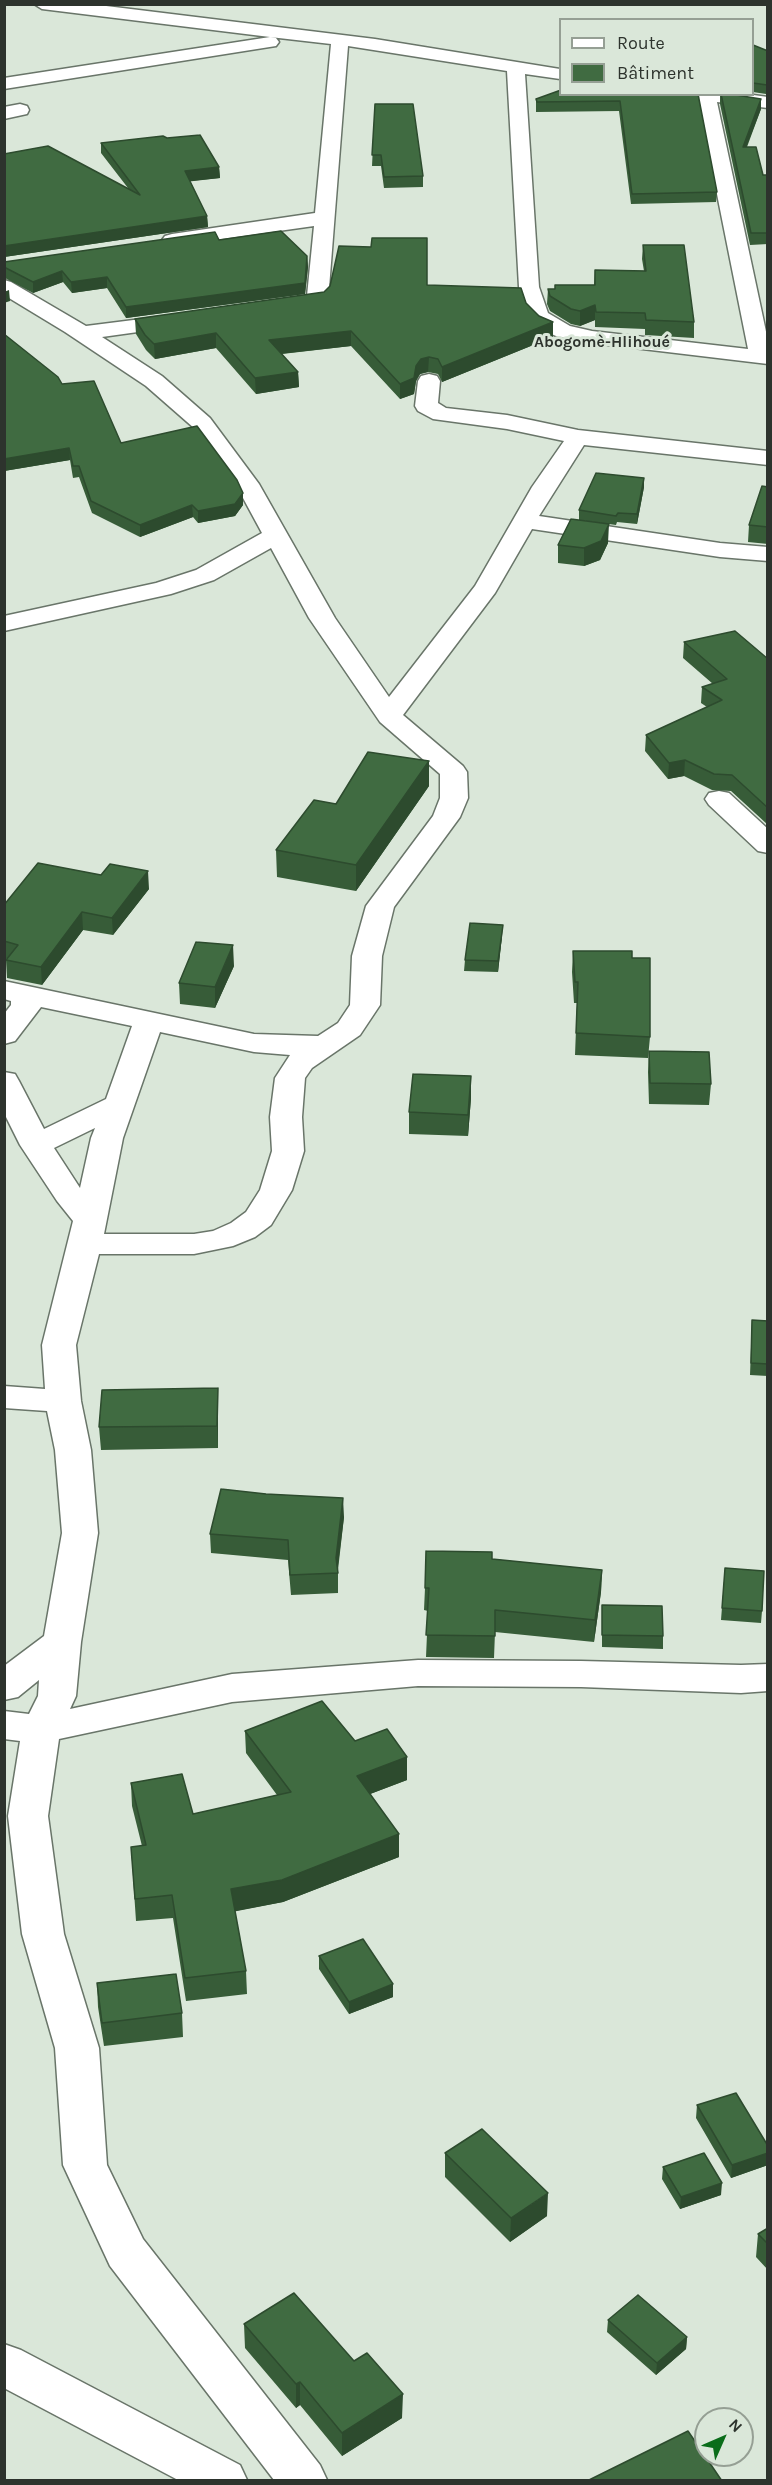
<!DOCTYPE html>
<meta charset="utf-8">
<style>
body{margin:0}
#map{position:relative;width:772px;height:2485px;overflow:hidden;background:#dae7d9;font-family:Karla,sans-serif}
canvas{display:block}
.frame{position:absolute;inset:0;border:6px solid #2d332d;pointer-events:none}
.legend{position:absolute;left:559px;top:18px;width:195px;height:78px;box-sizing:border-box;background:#dae7d9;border:2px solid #959f94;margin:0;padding:8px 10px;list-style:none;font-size:18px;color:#2d332d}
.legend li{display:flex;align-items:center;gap:12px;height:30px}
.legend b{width:30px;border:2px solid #959f94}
.north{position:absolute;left:694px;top:2407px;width:60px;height:60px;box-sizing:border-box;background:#dae7d9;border:2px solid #959f94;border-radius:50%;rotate:45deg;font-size:16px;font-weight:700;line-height:24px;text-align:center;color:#2d332d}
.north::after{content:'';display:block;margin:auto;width:21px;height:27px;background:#0a6d1a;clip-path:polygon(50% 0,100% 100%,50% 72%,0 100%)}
</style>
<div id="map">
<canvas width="772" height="2485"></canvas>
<div class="frame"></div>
<ul class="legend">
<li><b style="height:8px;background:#fff"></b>Route</li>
<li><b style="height:16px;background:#406b41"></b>Bâtiment</li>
</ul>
<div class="north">N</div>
</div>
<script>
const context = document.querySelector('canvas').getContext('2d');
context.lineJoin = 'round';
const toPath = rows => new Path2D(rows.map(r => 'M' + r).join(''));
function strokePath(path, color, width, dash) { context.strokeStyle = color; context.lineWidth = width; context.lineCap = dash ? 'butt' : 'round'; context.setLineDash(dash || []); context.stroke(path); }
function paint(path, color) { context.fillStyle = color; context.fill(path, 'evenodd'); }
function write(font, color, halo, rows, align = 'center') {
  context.font = font + ' Karla,sans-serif'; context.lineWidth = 6; context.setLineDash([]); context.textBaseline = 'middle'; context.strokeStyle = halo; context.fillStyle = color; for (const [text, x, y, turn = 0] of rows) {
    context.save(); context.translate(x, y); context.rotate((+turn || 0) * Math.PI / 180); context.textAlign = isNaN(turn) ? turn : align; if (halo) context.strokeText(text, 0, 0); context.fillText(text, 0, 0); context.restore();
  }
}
const minor = toPath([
 [34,4,90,4,375,39,560,69,560,79,525,74,539,287,548,313,570,326,592,331,748,349,697,94,746,94,768,97,768,108,717,102,768,341,768,364,592,343,556,336,540,329,527,316,519,287,507,71,348,46,328,301,324,305,317,307,280,312,273,310,269,306,273,302,307,296,314,226,172,246,165,244,162,240,165,236,172,234,315,213,331,44,270,37,276,38,279,42,276,46,4,89,4,78,270,37,42,9,34,4],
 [20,104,27,106,29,110,27,114,4,119,4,107,20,104],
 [4,280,11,282,86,326,181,314,189,315,192,320,189,325,181,326,102,337,162,376,210,418,259,484,335,618,389,697,475,586,532,487,564,441,507,429,433,419,418,411,415,406,418,381,421,376,429,374,437,376,440,381,438,403,446,408,507,415,578,430,768,451,768,465,584,445,539,516,720,543,768,547,768,561,720,557,532,529,495,593,403,715,463,766,467,772,468,798,460,817,394,907,382,956,380,1005,360,1035,312,1068,305,1078,302,1117,304,1151,292,1190,271,1225,255,1237,233,1246,194,1254,99,1254,76,1345,81,1401,91,1450,98,1533,81,1642,76,1696,70,1709,232,1674,418,1660,581,1661,741,1665,768,1664,768,1691,741,1693,581,1687,418,1686,232,1702,59,1739,48,1816,64,1934,99,2048,107,2165,143,2239,320,2465,327,2480,274,2480,110,2266,63,2165,55,2048,22,1934,8,1816,20,1741,4,1739,4,1711,29,1714,38,1696,39,1680,18,1697,4,1700,4,1666,44,1636,62,1533,55,1450,47,1411,4,1408,4,1386,45,1389,42,1345,73,1221,57,1201,20,1145,4,1113,4,1072,15,1074,19,1081,44,1129,106,1099,132,1026,41,1007,15,1041,4,1044,4,1014,11,1005,11,1001,4,999,4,981,254,1034,318,1036,338,1023,350,1005,352,956,366,906,433,816,440,798,440,774,380,722,309,618,271,548,214,580,171,594,4,631,4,616,156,583,196,570,262,533,236,485,194,428,146,386,65,332,4,295,4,280],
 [160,1032,254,1052,290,1055,275,1078,270,1117,272,1151,260,1190,246,1212,231,1223,213,1231,194,1234,104,1234,123,1138,160,1032],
 [95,1128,91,1138,80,1188,54,1148,95,1128],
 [719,791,729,793,768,829,768,853,758,851,709,805,705,799,709,793,719,791],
 [4,2344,21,2350,240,2465,247,2480,178,2480,4,2388,4,2344]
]);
strokePath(minor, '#697569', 3);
paint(minor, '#fff');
paint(toPath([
 [753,45,768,51,768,91,766,94,753,92],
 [698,94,717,192,716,202,631,204,619,111,536,112,536,99],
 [720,94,761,99,761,109,747,147,763,175,768,175,768,244,750,245,720,104],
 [375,104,423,176,423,187,384,188,381,166,372,166],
 [101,143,219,167,220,178,190,181,207,216,208,227,4,257,4,154,128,188,101,153],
 [219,240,307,256,308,267,305,294,126,318,107,288,72,293,63,282,33,293,5,278,4,262],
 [643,245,694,322,694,338,645,335,645,329,595,327,595,320,580,326,571,324,550,311,547,304,548,289,555,289,594,285,595,270,644,271,642,259],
 [427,285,526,303,553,337,442,382,438,374,428,372,420,374,416,381,414,394,400,399,351,346,282,354,298,372,299,387,256,394,216,348,155,359,146,350,136,334,135,319],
 [4,334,62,384,121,443,243,493,243,505,235,516,198,523,193,517,140,537,92,513,79,477,73,478,70,460,4,471],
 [644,478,644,487,637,524,617,522,616,525,579,520,579,510],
 [768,487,768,544,748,542,749,525],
 [608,543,600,560,584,566,558,563,558,545],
 [684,642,768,659,768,825,731,791,712,790,684,776,668,779,645,751,646,735,707,707,701,703,702,687,713,684,683,658],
 [429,761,429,786,356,891,277,877,276,850,336,804],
 [149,889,113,935,83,930,42,985,7,978,6,960,7,959,4,958,4,905],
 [502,936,498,972,464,971,465,960],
 [573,951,632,958,650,1037,648,1058,575,1055,577,1003,574,1003,572,972],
 [234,966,215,1008,180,1004,179,983],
 [649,1051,711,1084,709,1105,649,1104,648,1072],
 [471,1076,471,1098,468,1136,409,1134,409,1112],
 [752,1320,768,1321,768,1376,750,1375],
 [218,1410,218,1448,101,1450,99,1427],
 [344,1517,338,1570,338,1593,291,1595,288,1560,211,1553,210,1534],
 [492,1559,602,1570,601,1592,594,1642,495,1632,494,1658,426,1657,428,1611,424,1610,425,1588],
 [725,1568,762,1611,761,1623,721,1620],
 [602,1605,663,1636,663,1649,602,1647],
 [245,1731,355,1741,407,1757,407,1780,370,1794,399,1834,399,1857,283,1902,235,1911,246,1971,247,1994,186,2001,173,1918,136,1921,131,1847,142,1846,132,1806,131,1783,193,1814,277,1795,246,1753],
 [319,1956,393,1997,349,2014,319,1969],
 [97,1983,182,2013,183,2037,104,2046,98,2007],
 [697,2105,768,2146,768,2165,731,2178,696,2118],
 [445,2153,547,2216,510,2242,445,2177],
 [663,2167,721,2195,680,2209,662,2179],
 [768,2228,768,2270,756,2257,758,2234],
 [608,2320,687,2337,686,2349,656,2375,607,2332],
 [244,2324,402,2418,342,2456,300,2405,296,2408,245,2348]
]), '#375c38');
paint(toPath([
 [761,99,761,109,742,158,743,147],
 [219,167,220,178,185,182,185,171],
 [207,216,208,227,4,257,4,246],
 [307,256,308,267,305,294,126,318,126,307],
 [62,271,63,282,33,293,33,282],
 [107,277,107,288,72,293,71,282],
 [9,290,10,301,4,303,4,292],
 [595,305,595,320,580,326,580,311],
 [553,322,553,337,442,382,442,367],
 [351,331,351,346,270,355,269,340],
 [216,333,216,348,155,359,154,344],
 [429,357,428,372,420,374,416,381,414,394,400,399,400,384,421,359],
 [298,372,299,387,256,394,255,378],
 [69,448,70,460,4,471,4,459],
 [644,478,644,487,637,524,637,514],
 [243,493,243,505,235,516,198,523,198,511],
 [192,505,193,517,140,537,140,525],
 [609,524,608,543,600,560,584,566,584,548],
 [685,760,684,776,668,779,669,763],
 [429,761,429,786,356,891,356,865],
 [148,871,149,889,113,935,112,918],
 [82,912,83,930,42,985,41,967],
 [503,925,502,936,498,972,498,961],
 [233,945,234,966,215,1008,215,987],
 [471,1076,471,1098,468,1136,468,1115],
 [218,1388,218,1448,217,1426],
 [343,1498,344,1517,337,1573,336,1558],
 [602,1570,601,1592,594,1642,595,1620],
 [407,1757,407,1780,357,1799,357,1776],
 [399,1834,399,1857,283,1902,232,1912,231,1889],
 [393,1984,393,1997,349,2014,349,2002],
 [768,2153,768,2165,731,2178,732,2165],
 [722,2183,721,2195,680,2209,681,2197],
 [548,2193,547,2216,510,2242,511,2218],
 [687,2337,686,2349,656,2375,657,2363],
 [300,2382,300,2405,296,2408,296,2384],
 [403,2394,402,2418,342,2456,342,2433]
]), '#2d4b2e');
const building = toPath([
 [753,45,768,51,767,85,753,83,753,45],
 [561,90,561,94,698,94,717,192,632,194,620,101,537,102,536,99,561,90],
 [721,94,730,94,761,99,743,147,756,147,763,175,768,175,768,233,751,233,721,94],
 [375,104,413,104,423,176,384,177,381,155,372,155,375,104],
 [200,135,219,167,185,171,207,216,4,246,4,154,48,146,140,195,101,143,163,136,167,138,200,135],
 [281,231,307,256,305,283,126,307,107,277,71,282,62,271,33,282,4,267,4,262,215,232,219,240,281,231],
 [372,238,427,238,427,285,521,288,526,303,539,316,553,322,442,367,438,359,429,357,421,359,416,366,414,378,400,384,351,331,269,340,298,372,255,378,216,333,154,344,145,335,135,319,324,292,330,286,339,246,371,247,372,238],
 [643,245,684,245,694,322,646,320,645,313,596,312,595,305,580,311,571,309,550,296,548,289,555,289,555,285,595,285,595,270,646,271,643,245],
 [4,334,58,377,62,384,94,381,121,443,197,426,237,480,243,493,235,504,198,511,192,505,140,525,91,501,79,466,73,466,69,448,4,459,4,334],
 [596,473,644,478,637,514,618,513,616,516,579,510,596,473],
 [762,486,768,487,768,527,749,525,762,486],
 [571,519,609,524,601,541,584,548,558,545,571,519],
 [735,631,768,659,768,808,732,775,714,774,685,760,669,763,646,735,722,700,702,687,727,679,684,642,735,631],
 [368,752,429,761,356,865,276,850,314,800,336,804,368,752],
 [38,863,101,875,110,864,148,871,112,918,82,912,41,967,6,960,18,945,4,941,4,905,38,863],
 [470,923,503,925,498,961,465,960,470,923],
 [196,942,233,945,215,987,179,983,196,942],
 [573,951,632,951,632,958,650,958,650,1037,576,1033,578,982,575,982,573,951],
 [649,1051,709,1052,711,1084,650,1083,649,1051],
 [413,1074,471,1076,468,1115,409,1112,413,1074],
 [752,1320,768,1321,768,1364,751,1363,752,1320],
 [218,1388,217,1426,99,1427,102,1390,218,1388],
 [221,1489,266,1494,343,1498,336,1558,338,1573,290,1575,288,1540,210,1534,221,1489],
 [426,1551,492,1552,492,1559,602,1570,595,1620,495,1610,495,1636,426,1635,429,1588,425,1588,426,1551],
 [725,1568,764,1571,762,1611,722,1608,725,1568],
 [602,1605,662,1606,663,1636,602,1635,602,1605],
 [322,1701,355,1741,387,1729,407,1757,357,1776,399,1834,282,1880,231,1889,246,1971,185,1978,172,1895,135,1899,131,1847,146,1845,131,1783,182,1774,193,1814,291,1792,245,1731,322,1701],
 [363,1939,393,1984,349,2002,319,1956,363,1939],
 [176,1974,182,2013,102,2023,97,1983,176,1974],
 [736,2093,768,2146,768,2153,732,2165,697,2105,736,2093],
 [482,2129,548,2193,511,2218,445,2153,482,2129],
 [704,2153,722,2183,681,2197,663,2167,704,2153],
 [768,2228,768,2244,758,2234,768,2228],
 [294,2293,354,2361,367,2353,403,2394,342,2433,300,2382,296,2384,244,2324,294,2293],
 [638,2295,687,2337,657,2363,608,2320,638,2295],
 [688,2431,722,2481,587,2481,688,2431]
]);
paint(building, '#406b41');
strokePath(building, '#2d4b2e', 1.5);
write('bold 16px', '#2d332d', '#dae7d9', [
 ["Abogomè-Hlihoué",602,342]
]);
</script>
